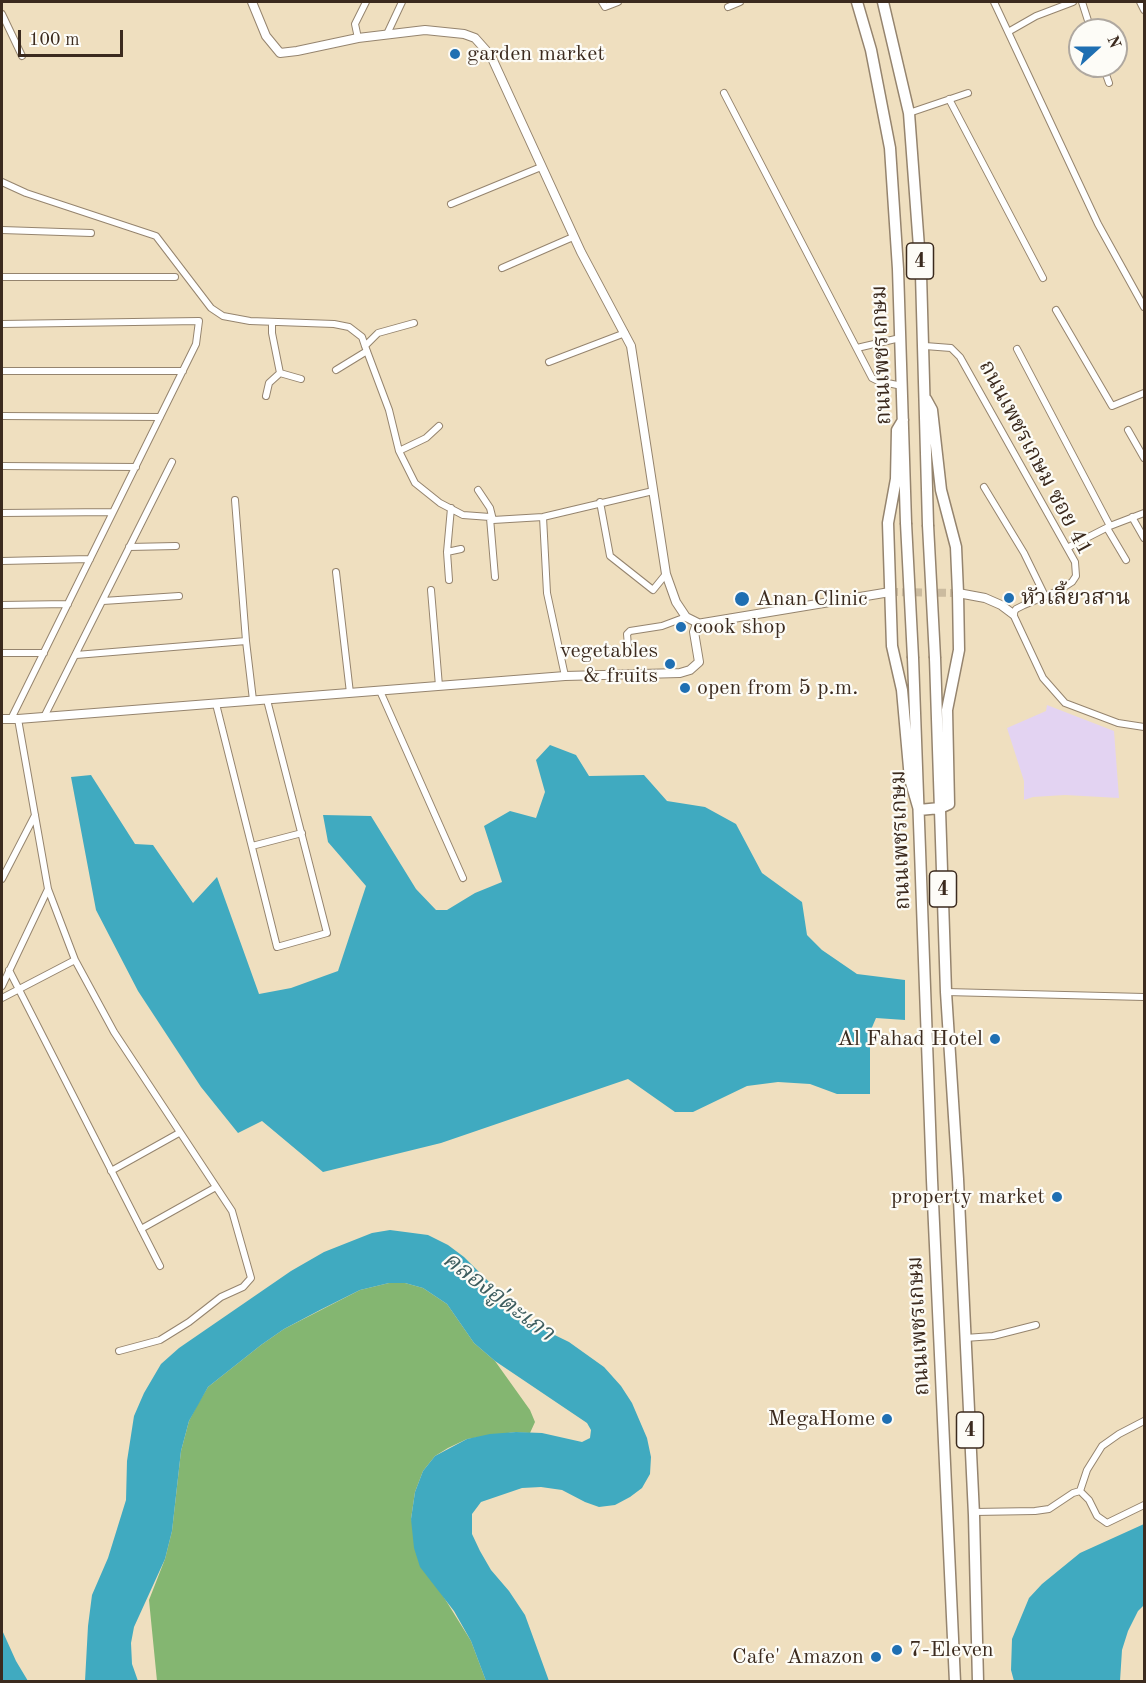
<!DOCTYPE html>
<meta charset="utf-8">
<style>
body{margin:0}
#map{position:relative;width:1146px;height:1683px;overflow:hidden;background:#efdfbf;font-family:"Old Standard TT",serif}
canvas{display:block}
.frame{position:absolute;inset:0;border:3px solid #3b2a1e;pointer-events:none}
.north{position:absolute;left:1068px;top:18px;width:60px;height:60px;box-sizing:border-box;background:#fdfcf7;border:2px solid #afa8a0;border-radius:50%;rotate:69deg;font-size:16px;font-weight:700;line-height:24px;text-align:center;color:#3b2a1e}
.north::after{content:'';display:block;margin:auto;width:21px;height:27px;background:#1f6fb2;clip-path:polygon(50% 0,100% 100%,50% 72%,0 100%)}
.scale{position:absolute;left:18px;top:30px;width:105px;height:27px;box-sizing:border-box;border:3px solid #3b2a1e;border-top:0;padding-left:8px;font-size:18px;line-height:21px;white-space:nowrap;color:#3b2a1e;-webkit-text-stroke:4px #fdfcf7;paint-order:stroke}
</style>
<div id="map">
<canvas width="1146" height="1683"></canvas>
<div class="frame"></div>
<div class="north">N</div>
<div class="scale">100 m</div>
</div>
<script>
const context = document.querySelector('canvas').getContext('2d');
context.lineJoin = 'round';
function paint(path, color) { context.fillStyle = color; context.fill(path, 'evenodd'); }
const toPath = rows => new Path2D(rows.map(r => 'M' + r).join(''));
function strokePath(path, color, width, dash) { context.strokeStyle = color; context.lineWidth = width; context.lineCap = dash ? 'butt' : 'round'; context.setLineDash(dash || []); context.stroke(path); }
function write(font, color, halo, rows, align = 'center') {
  context.font = font + ' "Old Standard TT","Noto Serif Thai",serif'; context.lineWidth = 4.5; context.setLineDash([]); context.textBaseline = 'middle'; context.strokeStyle = halo; context.fillStyle = color; for (const [text, x, y, turn = 0] of rows) {
    context.save(); context.translate(x, y); context.rotate((+turn || 0) * Math.PI / 180); context.textAlign = isNaN(turn) ? turn : align; if (halo) context.strokeText(text, 0, 0); context.fillText(text, 0, 0); context.restore();
  }
}
paint(toPath([
 [1047,705,1114,731,1119,798,1065,795,1033,797,1024,800,1024,781,1007,728,1046,711]
]), '#e3d3f2');
paint(toPath([
 [389,1283,405,1283,423,1288,447,1304,474,1343,495,1361,530,1410,535,1422,530,1433,515,1432,467,1439,448,1448,435,1456,423,1471,415,1492,411,1519,440,1591,471,1641,486,1681,157,1681,149,1600,165,1559,172,1531,181,1451,189,1421,197,1405,208,1387,261,1345,284,1329,360,1290]
]), '#84b671');
paint(toPath([
 [550,745,576,755,589,776,644,775,667,801,705,807,736,824,762,873,802,902,807,935,822,950,857,974,905,980,905,1020,876,1018,870,1032,870,1094,837,1094,810,1084,778,1082,747,1086,693,1112,675,1112,628,1079,441,1143,323,1172,262,1121,238,1133,201,1087,138,991,96,910,71,777,91,775,135,844,153,845,193,903,217,877,259,994,291,988,338,971,366,886,328,842,323,815,371,816,416,889,436,910,447,910,475,893,502,882,484,826,510,811,536,818,545,792,536,760],
 [390,1230,428,1235,448,1245,464,1257,530,1323,569,1342,604,1367,621,1386,632,1403,647,1438,651,1457,650,1474,642,1488,630,1497,615,1505,599,1507,585,1502,562,1490,541,1487,522,1488,481,1502,472,1514,472,1534,480,1551,491,1570,509,1591,525,1615,549,1681,486,1681,471,1641,454,1611,420,1567,414,1548,411,1519,415,1492,423,1471,435,1456,467,1439,490,1434,516,1432,542,1433,582,1442,590,1438,591,1430,587,1423,495,1361,474,1343,447,1304,423,1288,405,1283,389,1283,360,1290,320,1310,284,1329,261,1345,208,1387,189,1421,181,1451,172,1531,165,1559,134,1627,131,1643,132,1664,138,1681,85,1681,88,1626,92,1595,108,1558,126,1500,127,1461,134,1416,144,1393,161,1364,179,1348,291,1271,324,1252,372,1233],
 [1144,1524,1144,1605,1138,1611,1128,1631,1122,1650,1120,1681,1014,1681,1011,1670,1012,1639,1029,1598,1042,1584,1080,1553],
 [2,1630,16,1661,28,1681,2,1681]
]), '#40aac0');
strokePath(toPath([
 [890,592,958,593]
]), '#cbbb9f', 8, [8, 4]);
const street = toPath([
 [602,2,605,7,618,2],
 [994,2,1098,224,1144,307],
 [1082,2,1091,30],
 [1140,2,1144,10],
 [728,7,740,2],
 [2,14,22,56],
 [1008,32,1036,16,1073,2],
 [387,34,402,2],
 [358,38,355,24,366,2],
 [1103,66,1109,83],
 [724,93,872,378,878,381,902,386],
 [949,99,1043,278],
 [909,113,968,93],
 [2,182,26,193,156,236,211,308,223,316,250,321,334,324,349,327,362,337,365,346,389,410,399,451,415,483,440,503,463,515,490,517,493,520,543,517,653,491],
 [451,204,541,167],
 [2,230,91,233],
 [502,268,573,237],
 [2,277,175,277],
 [1056,310,1112,406,1144,393],
 [272,322,272,333,280,373,301,379],
 [2,324,199,321,196,344,11,719],
 [365,346,378,333,414,323],
 [925,346,951,348,960,357,1075,562,1076,576,1072,582,1058,591,1024,605,1016,609,1013,614,1043,678,1065,703,1118,723,1144,727],
 [857,348,900,338],
 [1017,349,1110,526],
 [549,362,625,333],
 [336,370,367,351],
 [2,371,183,371],
 [266,396,269,383,280,373],
 [2,416,160,417],
 [1128,430,1144,458],
 [399,451,426,438,439,426],
 [2,466,136,467],
 [984,487,1024,553,1045,596],
 [478,490,490,508,493,520],
 [235,500,246,641,253,700],
 [600,502,610,556,653,590,666,574],
 [2,513,113,512],
 [543,517,547,593,565,676],
 [1132,517,1144,538],
 [490,518,495,577],
 [1107,528,1126,560],
 [129,547,176,546],
 [1067,548,1110,526,1144,513],
 [447,552,461,549],
 [2,561,90,559],
 [336,572,350,693],
 [449,580,447,552,451,508],
 [431,590,439,686],
 [103,601,179,596],
 [2,605,68,604],
 [628,646,627,634,630,631,662,626,686,617],
 [2,653,44,653],
 [76,655,246,641],
 [380,691,463,878],
 [216,704,277,947,327,933,267,700],
 [44,717,172,462],
 [18,719,48,889,75,960,114,1032,232,1211,251,1278,243,1287,221,1297,189,1322,160,1340,119,1351],
 [252,846,302,833],
 [2,879,35,815],
 [9,970,160,1266],
 [2,986,48,889],
 [946,992,1144,997],
 [2,998,75,960],
 [111,1171,179,1133],
 [141,1229,216,1187],
 [965,1338,993,1336,1036,1325],
 [1080,1491,1087,1470,1102,1446,1119,1434,1144,1421],
 [974,1512,1035,1511,1049,1509,1073,1493,1080,1491,1089,1500,1097,1516,1107,1523,1144,1505]
]);
const secondary = toPath([
 [252,2,266,36,280,53,297,51,358,38,425,30,464,34,475,38,491,56,581,252,631,346,666,574,676,602,686,617,698,623],
 [958,593,985,598,1001,605,1013,614],
 [2,719,18,719,565,676,680,673,690,670,699,662,694,632,697,624,890,592]
]);
const highway = toPath([
 [857,2,871,50,890,148,898,269,906,523],
 [883,2,909,113,921,274,928,525],
 [903,420,897,430,896,479,888,523,892,646,902,690,910,779,919,810,940,808,949,804,947,710,959,650,958,593,956,547,941,490,932,410,926,399],
 [913,658,932,1180,955,1682],
 [935,658,946,992,958,1179,974,1515,978,1682]
]);
strokePath(street, '#95846e', 8);
strokePath(secondary, '#95846e', 10);
strokePath(highway, '#95846e', 13);
strokePath(street, '#fff', 6);
strokePath(secondary, '#fff', 8);
strokePath(highway, '#fff', 10);
const highwayBridge = toPath([
 [906,523,913,658],
 [928,525,935,658]
]);
strokePath(highwayBridge, '#95846e', 13, []);
strokePath(highwayBridge, '#fff', 10);
for (const [x, y, r, color] of [
 [455,54,6,"#1f6fb2"],
 [1009,598,6,"#1f6fb2"],
 [742,599,8,"#1f6fb2"],
 [681,627,6,"#1f6fb2"],
 [670,664,6,"#1f6fb2"],
 [685,688,6,"#1f6fb2"],
 [995,1039,6,"#1f6fb2"],
 [1057,1197,6,"#1f6fb2"],
 [887,1419,6,"#1f6fb2"],
 [897,1650,6,"#1f6fb2"],
 [876,1657,6,"#1f6fb2"]
]) { const dot = new Path2D(); dot.arc(x, y, r, 0, 2 * Math.PI); context.fillStyle = color; context.fill(dot); strokePath(dot, '#fdfcf7', 2); }
for (const [x, y, w] of [
 [920,261,27],
 [943,889,27],
 [970,1430,27]
]) { const box = new Path2D(); box.roundRect(x - w / 2, y - 18, w, 36, 4.5); context.fillStyle = '#fdfcf7'; context.fill(box); strokePath(box, '#3b2a1e', 1.5); }
write('bold 21px', '#3b2a1e', null, [
 ["4",920,261],
 ["4",943,889],
 ["4",970,1430]
]);
write('22px', '#3b2a1e', '#fdfcf7', [
 ["garden market",467,54],
 ["หัวเลี้ยวสาน",1021,598],
 ["Anan Clinic",756,599],
 ["cook shop",693,627],
 ["vegetables",658,651,"right"],
 ["& fruits",658,676,"right"],
 ["open from 5 p.m.",697,688],
 ["Al Fahad Hotel",983,1039,"right"],
 ["property market",1045,1197,"right"],
 ["MegaHome",875,1419,"right"],
 ["7-Eleven",909,1650],
 ["Cafe' Amazon",864,1657,"right"]
], 'left');
write('22px', '#3b2a1e', '#fdfcf7', [
 ["ถนนเพชรเกษม",882,355,-92],
 ["ถนนเพชรเกษม ซอย 41",1035,458,62],
 ["ถนนเพชรเกษม",901,840,-92],
 ["ถนนเพชรเกษม",919,1326,-93]
]);
write('italic 24px', '#3d5d5f', '#fdfcf7', [
 ["คลองอู่ตะเภา",498,1297,37]
]);
</script>
